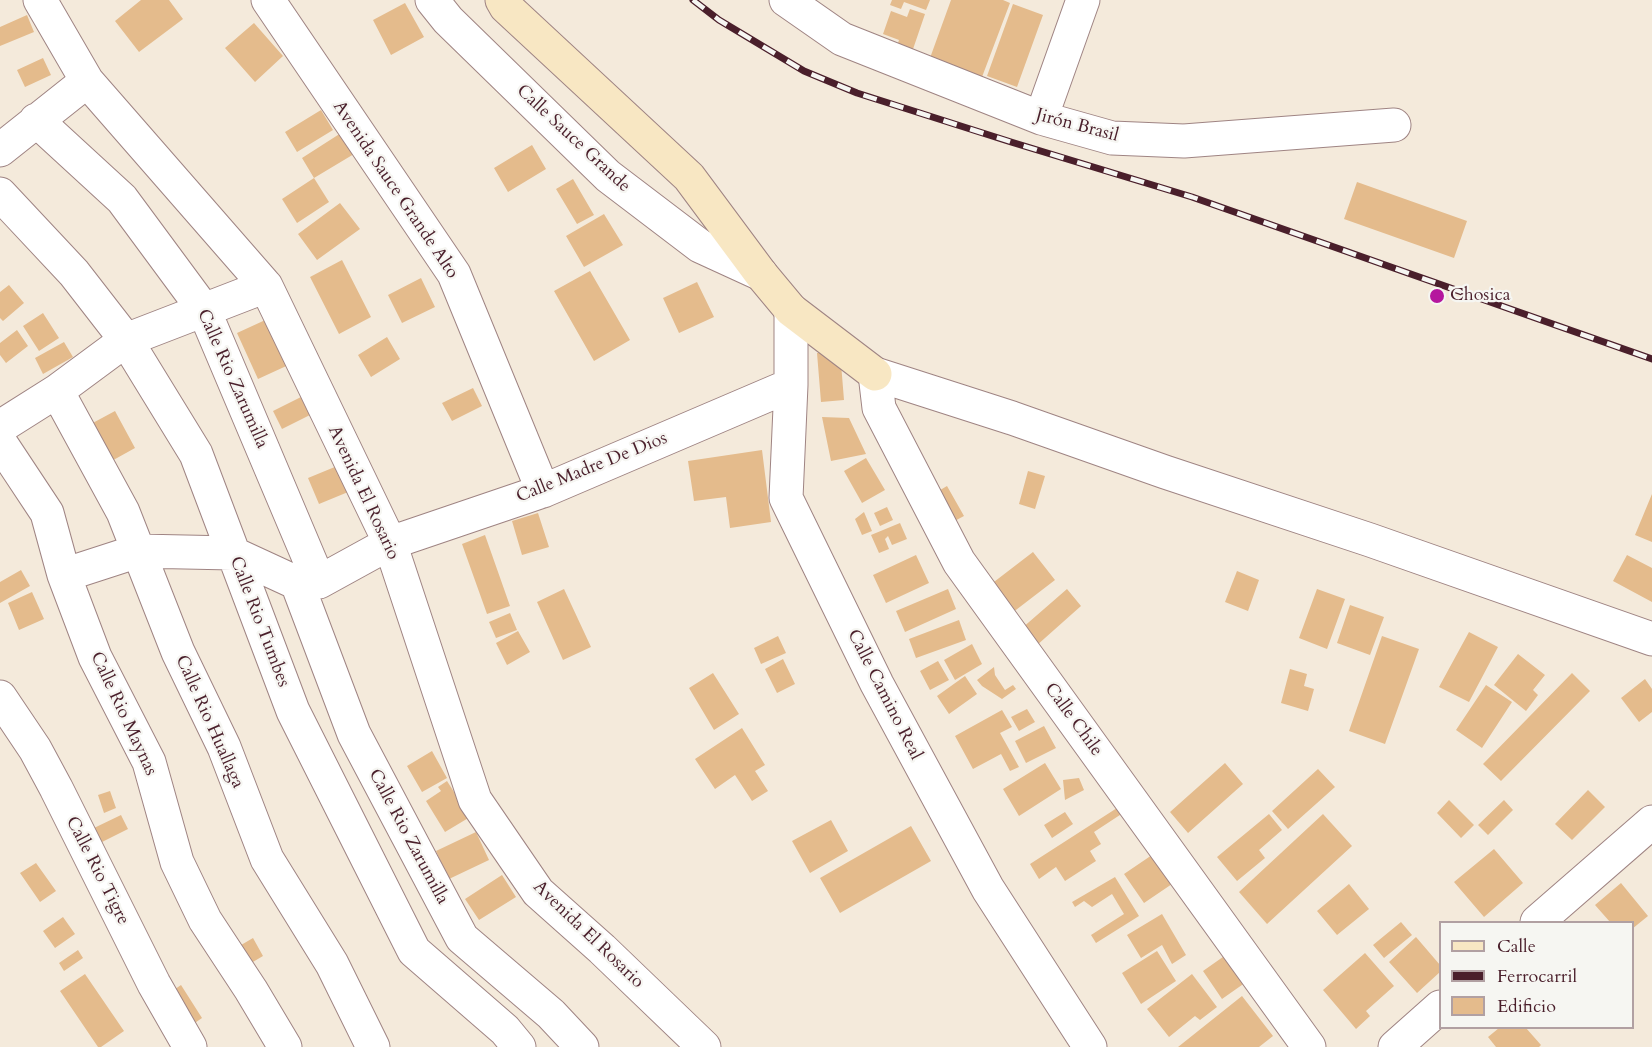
<!DOCTYPE html>
<meta charset="utf-8">
<style>
body{margin:0}
#map{position:relative;width:1652px;height:1047px;overflow:hidden;background:#f4eadb;font-family:Cardo,serif}
canvas{display:block}
.legend{position:absolute;left:1439px;top:921px;width:195px;height:108px;box-sizing:border-box;background:#f6f6f2;border:2px solid #b1a0a2;margin:0;padding:8px 10px;list-style:none;font-size:18px;color:#4a1f2b}
.legend li{display:flex;align-items:center;gap:12px;height:30px}
.legend b{width:30px;border:2px solid #b1a0a2}
</style>
<div id="map">
<canvas width="1652" height="1047"></canvas>
<ul class="legend">
<li><b style="height:8px;background:#f8e7c3"></b>Calle</li>
<li><b style="height:8px;background:#4a1f2b"></b>Ferrocarril</li>
<li><b style="height:16px;background:#e4bb8c"></b>Edificio</li>
</ul>
</div>
<script>
const context = document.querySelector('canvas').getContext('2d');
context.lineJoin = 'round';
function paint(path, color) { context.fillStyle = color; context.fill(path, 'evenodd'); }
const toPath = rows => new Path2D(rows.map(r => 'M' + r).join(''));
function strokePath(path, color, width, dash) { context.strokeStyle = color; context.lineWidth = width; context.lineCap = dash ? 'butt' : 'round'; context.setLineDash(dash || []); context.stroke(path); }
function write(font, color, halo, rows, align = 'center') {
  context.font = font + ' Cardo,serif'; context.lineWidth = 4.5; context.setLineDash([]); context.textBaseline = 'middle'; context.strokeStyle = halo; context.fillStyle = color; for (const [text, x, y, turn = 0] of rows) {
    context.save(); context.translate(x, y); context.rotate((+turn || 0) * Math.PI / 180); context.textAlign = isNaN(turn) ? turn : align; if (halo) context.strokeText(text, 0, 0); context.fillText(text, 0, 0); context.restore();
  }
}
paint(toPath([
 [141,0,169,0,183,19,139,52,115,21],
 [892,0,930,0,926,10,904,2,901,9,890,5],
 [951,0,1003,0,1010,3,982,77,930,58],
 [405,3,424,37,391,55,373,20],
 [1013,4,1043,15,1017,87,987,76],
 [910,9,925,14,912,52,897,46,899,40,883,34,891,11,907,17],
 [27,15,34,32,0,46,0,27],
 [254,23,283,56,255,82,225,48],
 [43,58,51,75,25,87,17,70],
 [321,110,333,130,297,152,285,132],
 [341,133,354,154,314,178,302,158],
 [532,145,546,169,508,192,494,168],
 [314,178,329,202,297,223,282,199],
 [573,179,594,215,577,224,556,189],
 [1357,182,1467,221,1454,258,1344,219],
 [340,203,360,229,317,260,298,234],
 [604,214,623,245,584,267,566,236],
 [342,260,371,317,339,334,310,277],
 [590,271,630,340,594,361,554,291],
 [421,278,435,307,402,323,388,295],
 [697,282,714,317,679,333,663,298],
 [9,285,24,303,3,321,0,318,0,292],
 [43,313,59,338,39,351,23,326],
 [274,316,295,362,258,379,237,333],
 [17,330,28,346,6,363,0,355,0,343],
 [387,337,400,359,371,377,358,355],
 [64,342,73,357,43,374,35,358],
 [840,351,844,400,821,402,817,353],
 [473,388,482,406,452,421,442,403],
 [313,391,322,409,282,429,273,411],
 [115,411,135,448,108,463,89,425],
 [822,417,849,418,866,454,831,461],
 [762,450,771,522,730,528,726,497,694,501,688,461],
 [866,458,885,490,862,503,844,471],
 [342,464,353,490,319,504,308,478],
 [1028,471,1045,476,1035,509,1019,504],
 [947,486,964,516,947,525,930,496],
 [1652,494,1652,542,1635,535],
 [887,507,893,520,880,526,874,513],
 [864,512,872,531,862,535,855,519],
 [538,513,549,547,522,555,512,521],
 [900,523,907,539,892,545,888,536,885,539,889,549,879,553,871,535],
 [485,535,510,606,487,614,462,544],
 [1033,552,1055,580,1012,613,990,585],
 [916,555,929,583,886,603,873,575],
 [1627,555,1652,568,1652,602,1613,581],
 [21,570,30,586,0,603,0,582],
 [1237,571,1259,580,1248,611,1225,602],
 [564,589,591,647,563,660,537,602],
 [948,589,956,609,905,632,896,611],
 [1067,589,1081,606,1036,646,1021,629],
 [1317,589,1345,599,1327,649,1299,638],
 [32,592,44,619,19,630,8,603],
 [1350,605,1384,617,1370,655,1337,643],
 [510,613,517,630,496,638,489,622],
 [959,620,966,640,916,658,909,639],
 [518,631,530,652,507,665,496,643],
 [1469,632,1498,647,1469,702,1439,687],
 [778,636,786,653,761,664,754,648],
 [1382,636,1419,649,1385,744,1349,731],
 [972,644,982,664,955,680,944,660],
 [1518,654,1545,675,1533,690,1538,695,1526,711,1494,685],
 [783,659,795,684,777,693,765,669],
 [938,661,949,680,930,690,920,671],
 [994,667,995,675,1005,690,1013,685,1016,689,1002,699,982,686,977,680],
 [1290,669,1307,674,1304,686,1314,689,1308,711,1281,703],
 [713,673,739,714,714,730,689,688],
 [1572,673,1590,691,1501,781,1483,764],
 [965,676,977,694,949,714,937,696],
 [1645,679,1652,689,1652,712,1639,722,1621,698],
 [1486,685,1512,702,1482,748,1456,730],
 [1027,709,1035,722,1019,731,1011,717],
 [1002,710,1012,727,1000,733,1019,767,1010,771,1001,754,973,769,955,736],
 [1044,726,1056,748,1026,763,1015,741],
 [742,728,765,765,755,771,768,791,752,801,735,775,715,789,695,759],
 [432,751,447,778,422,792,407,766],
 [1045,763,1061,789,1019,816,1003,789],
 [1225,763,1243,784,1188,833,1170,812],
 [1318,769,1335,787,1288,829,1272,811],
 [1079,778,1084,790,1065,800,1063,780],
 [447,781,470,817,445,832,426,801,441,791,438,787],
 [1588,790,1605,807,1572,840,1555,824],
 [110,791,116,808,104,813,98,795],
 [1449,800,1474,825,1461,838,1437,813],
 [1504,800,1513,810,1488,835,1478,825],
 [1117,808,1123,813,1094,832,1101,844,1090,851,1096,861,1065,881,1056,867,1039,879,1030,864],
 [1065,812,1073,824,1052,838,1044,825],
 [1269,814,1282,830,1259,850,1265,858,1237,881,1217,857],
 [1323,814,1352,846,1267,924,1239,892],
 [121,815,128,829,102,842,94,828],
 [831,820,848,851,810,873,792,841],
 [911,826,931,861,840,913,820,878],
 [476,832,489,860,449,879,436,851],
 [1494,849,1523,883,1484,917,1454,882],
 [1152,855,1172,884,1144,903,1124,874],
 [36,863,56,891,40,902,20,873],
 [502,875,516,897,479,920,465,899],
 [1115,877,1139,916,1096,943,1091,935,1124,914,1112,894,1092,907,1084,901,1075,907,1072,902],
 [1621,883,1648,916,1632,929,1632,922,1610,922,1595,905],
 [1349,884,1369,909,1337,935,1317,911],
 [1162,914,1186,955,1172,964,1162,945,1141,958,1127,935],
 [63,917,75,934,55,948,43,931],
 [1401,922,1412,935,1384,958,1373,945],
 [1416,937,1440,965,1440,972,1417,993,1389,962],
 [253,938,263,956,246,966,236,948],
 [78,950,83,958,64,971,59,963],
 [1157,951,1176,981,1141,1004,1122,973],
 [1230,952,1249,980,1222,999,1203,971],
 [1365,953,1394,986,1366,1011,1370,1016,1356,1029,1323,990],
 [85,974,124,1031,101,1047,98,1047,60,991],
 [1192,974,1217,1007,1200,1020,1195,1016,1169,1037,1147,1009],
 [181,985,202,1018,189,1027,168,994],
 [1242,996,1273,1036,1259,1047,1178,1047],
 [1499,1028,1526,1028,1541,1045,1539,1047,1496,1047,1488,1037]
]), '#e4bb8c');
const street = toPath([
 [40,0,87,81,266,286,390,543,475,800,538,892,602,949,704,1047],
 [268,0,454,274,543,491],
 [432,0,448,20,608,176,700,246,761,274],
 [786,0,842,39,1041,118,1112,138,1184,141,1394,125],
 [1041,118,1083,0],
 [36,120,122,199,204,310,319,582],
 [0,150,87,81],
 [0,194,74,273,126,340,196,454,293,711,414,951,505,1030,519,1047],
 [791,310,791,385,786,498,877,684,988,889,1090,1047],
 [57,391,123,512,178,652,224,747,267,859,332,964,373,1047],
 [0,427,57,391,126,340,266,286],
 [0,442,47,513,64,575,95,657,149,762,177,862,205,920,251,990,285,1047],
 [64,575,138,551,232,553,297,583,319,582,390,543,543,491,791,385],
 [297,583,354,734,462,938,551,1014,582,1047],
 [0,697,35,749,56,788,154,984,190,1047],
 [1537,922,1652,822],
 [1309,1047,959,562,879,408,875,374,1012,418,1165,472,1370,540,1652,639],
 [1395,1047,1440,1007]
]);
const secondary = toPath([
 [502,0,506,7,689,177,761,274,791,310,875,374]
]);
strokePath(street, '#9f8483', 35);
strokePath(secondary, '#9f8483', 35);
strokePath(street, '#fff', 33);
strokePath(secondary, '#f8e7c3', 33);
const rail = toPath([
 [693,0,719,20,804,71,857,93,1011,142,1192,197,1652,359]
]);
strokePath(rail, '#4a1f2b', 7);
strokePath(rail, '#f6f6f2', 4.5, [14]);
for (const [x, y, r, color] of [
 [1437,296,8,"#b5179e"]
]) { const dot = new Path2D(); dot.arc(x, y, r, 0, 2 * Math.PI); context.fillStyle = color; context.fill(dot); strokePath(dot, '#f6f6f2', 2); }
write('18px', '#4a1f2b', '#f6f6f2', [
 ["Jirón Brasil",1077,126,15],
 ["Calle Sauce Grande",573,139,43],
 ["Avenida Sauce Grande Alto",395,190,56],
 ["Calle Rio Zarumilla",232,379,66],
 ["Calle Madre De Dios",592,468,-22],
 ["Avenida El Rosario",363,493,65],
 ["Calle Rio Tumbes",259,622,69],
 ["Calle Camino Real",884,695,63],
 ["Calle Rio Maynas",123,714,65],
 ["Calle Chile",1073,720,54],
 ["Calle Rio Huallaga",209,722,66],
 ["Calle Rio Zarumilla",408,837,62],
 ["Calle Rio Tigre",97,871,63],
 ["Avenida El Rosario",588,935,44]
]);
write('18px', '#4a1f2b', '#f6f6f2', [
 ["Chosica",1450,296]
], 'left');
</script>
